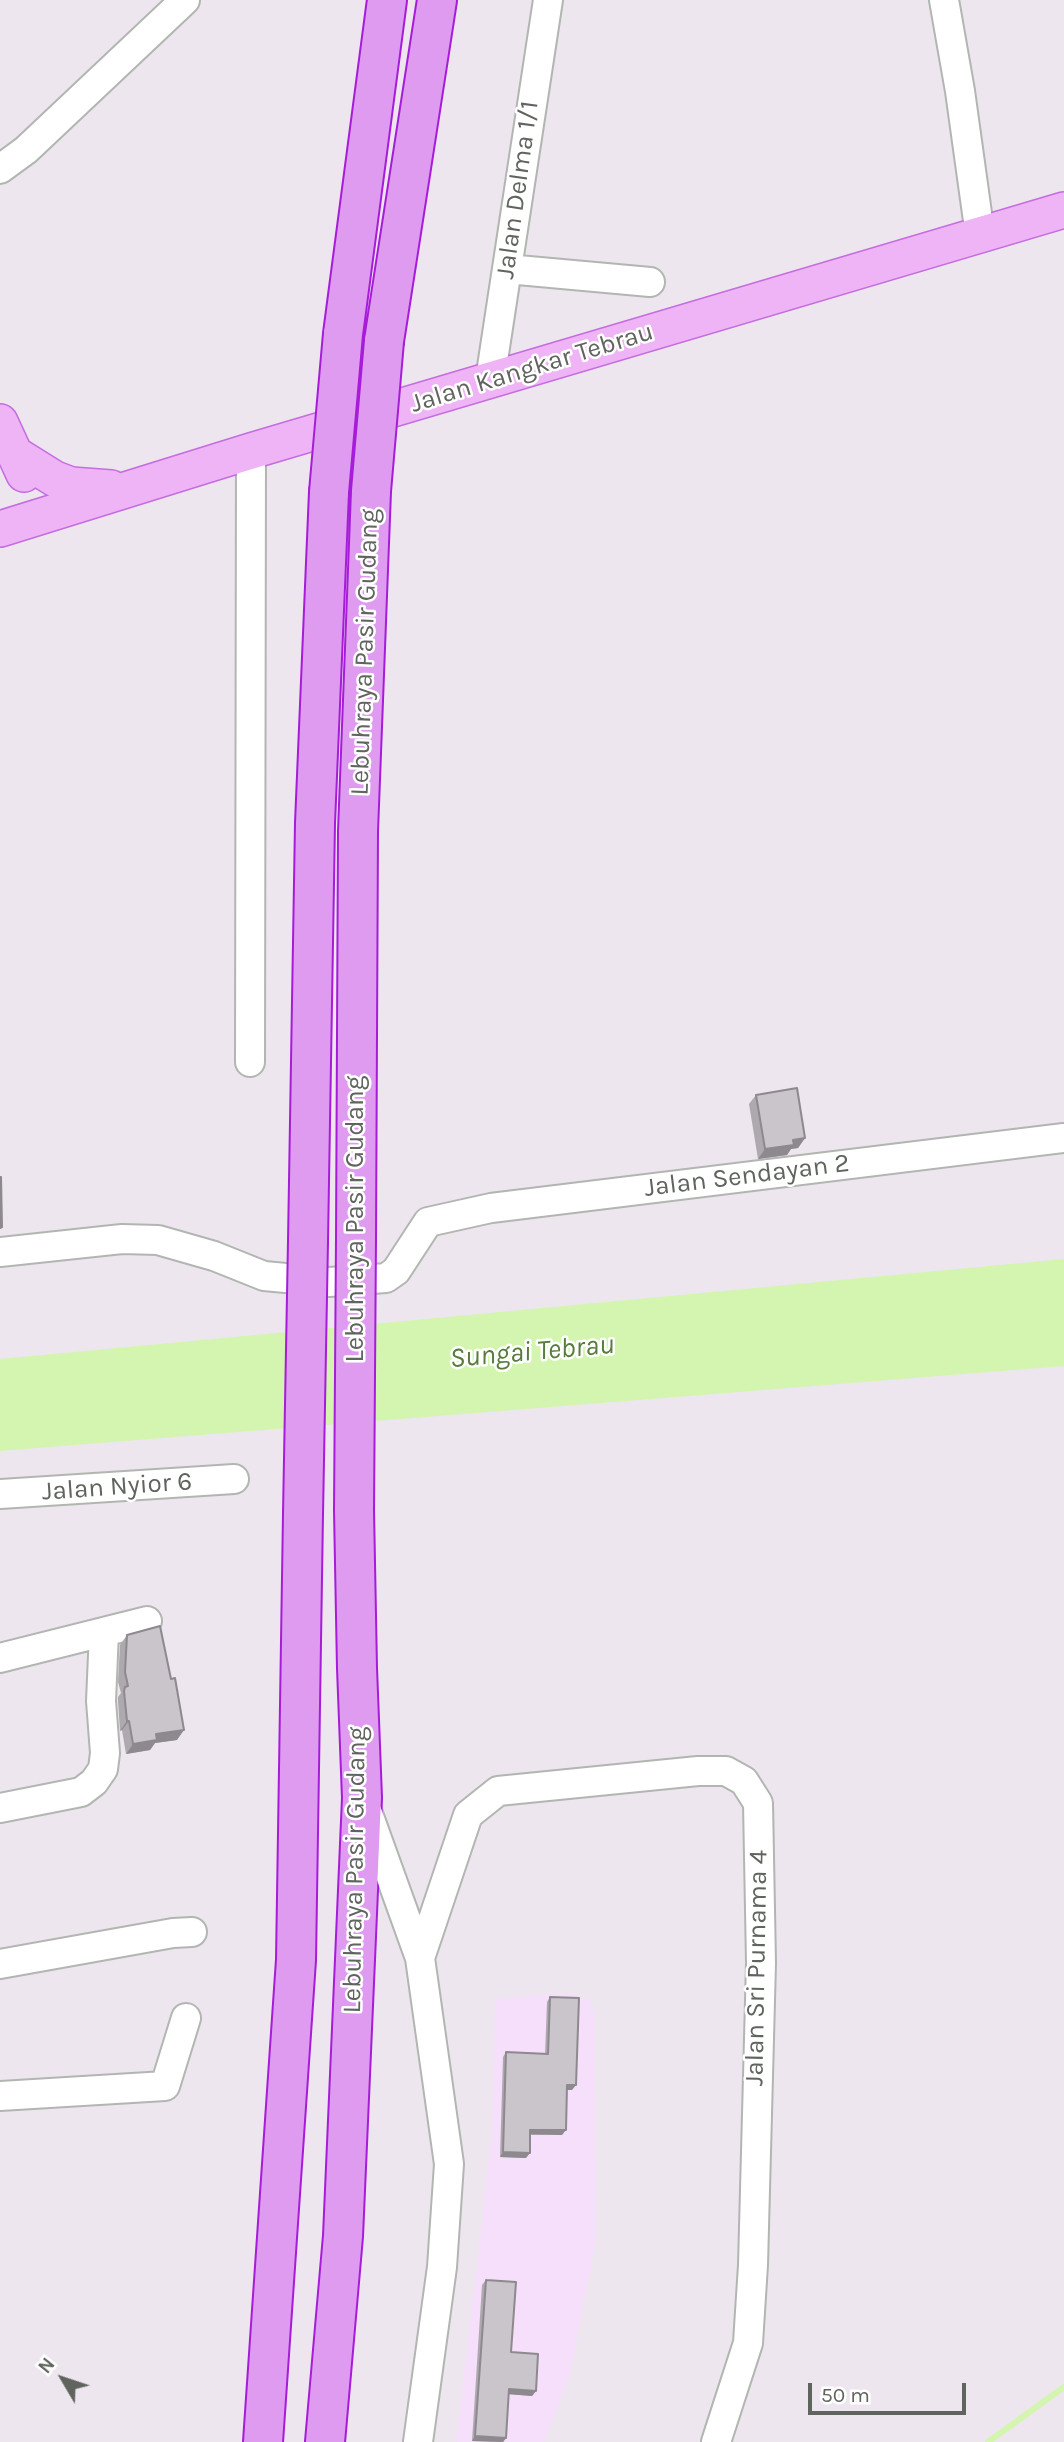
<!DOCTYPE html>
<style>
body{margin:0}
#map{position:relative;width:1064px;height:2442px;overflow:hidden;background:#ede6ee;font-family:Karla,sans-serif}
canvas{display:block}
.north{position:absolute;left:28px;top:2344px;width:70px;height:70px;-webkit-text-stroke:5px #fff;paint-order:stroke;rotate:309deg;font-size:19px;font-weight:700;line-height:28px;text-align:center;color:#60645e}
.north::after{content:'';display:block;margin:auto;width:24px;height:32px;background:#60645e;clip-path:polygon(50% 0,100% 100%,50% 72%,0 100%)}
.scale{position:absolute;left:808px;top:2383px;width:158px;height:32px;box-sizing:border-box;border:4px solid #60645e;border-top:0;padding-left:9px;font-size:21px;line-height:24px;white-space:nowrap;color:#60645e;-webkit-text-stroke:5px #fff;paint-order:stroke}
</style>
<div id="map">
<canvas width="1064" height="2442"></canvas>
<div class="north">N</div>
<div class="scale">50 m</div>
</div>
<script>
const context = document.querySelector('canvas').getContext('2d');
context.lineJoin = 'round';
function paint(path, color) { context.fillStyle = color; context.fill(path, 'evenodd'); }
const toPath = rows => new Path2D(rows.map(r => 'M' + r).join(''));
function strokePath(path, color, width, dash) { context.strokeStyle = color; context.lineWidth = width; context.lineCap = dash ? 'butt' : 'round'; context.setLineDash(dash || []); context.stroke(path); }
function write(font, color, halo, rows, align = 'center') {
  context.font = font + ' Karla,sans-serif'; context.lineWidth = 5; context.setLineDash([]); context.textBaseline = 'middle'; context.strokeStyle = halo; context.fillStyle = color; for (const [text, x, y, turn = 0] of rows) {
    context.save(); context.translate(x, y); context.rotate((+turn || 0) * Math.PI / 180); context.textAlign = isNaN(turn) ? turn : align; if (halo) context.strokeText(text, 0, 0); context.fillText(text, 0, 0); context.restore();
  }
}
paint(toPath([
 [568,1993,590,2000,595,2016,596,2239,570,2375,544,2442,456,2442,492,2134,495,1999]
]), '#f5dffa');
paint(toPath([
 [1064,1259,1064,1366,0,1451,0,1359]
]), '#d3f5af');
strokePath(toPath([
 [988,2442,1064,2387]
]), '#d3f5af', 6);
const minor = toPath([
 [944,0,960,91,980,235],
 [0,169,26,150,185,0],
 [507,269,650,282],
 [490,380,548,0],
 [250,1062,251,451],
 [0,1252,122,1239,158,1240,214,1256,264,1276,329,1282,386,1278,396,1271,428,1222,491,1208,1064,1138],
 [0,1494,234,1479],
 [0,1658,147,1621],
 [0,1808,81,1792,94,1782,103,1769,105,1753,101,1701,104,1632],
 [367,1811,420,1958],
 [0,1964,173,1933,192,1932],
 [0,2096,165,2086,186,2018],
 [418,2442,442,2267,449,2164,420,1958,468,1815,498,1791,698,1771,726,1771,744,1781,758,1803,761,1963,753,2265,748,2343,716,2442]
]);
const major = toPath([
 [0,422,24,474],
 [15,454,55,479,71,485,111,488],
 [0,529,251,451,1064,210]
]);
const highway = toPath([
 [343,334,387,0],
 [384,341,437,0],
 [356,1239,358,831,371,491],
 [308,1241,315,823,329,492],
 [263,2442,296,1960,303,1514],
 [325,2442,343,2236,362,1798,357,1668,354,1510]
]);
strokePath(minor, '#b2b6b1', 32);
strokePath(major, '#c56de0', 38);
strokePath(highway, '#a61cd8', 42);
strokePath(minor, '#fff', 28);
strokePath(major, '#eeb4f5', 35);
strokePath(highway, '#de9bf0', 38);
const highwayBridge = toPath([
 [371,491,384,341],
 [329,492,343,334],
 [354,1510,356,1239],
 [303,1514,308,1241]
]);
strokePath(highwayBridge, '#a61cd8', 42, []);
strokePath(highwayBridge, '#de9bf0', 38);
paint(toPath([
 [756,1095,805,1138,798,1148,791,1149,787,1155,758,1159,749,1104],
 [127,1635,177,1740,155,1743,150,1750,126,1754,122,1730,120,1731,118,1701,118,1697,121,1693,118,1682,120,1645],
 [550,1997,572,2090,567,2090,562,2135,530,2135,526,2158,500,2157,503,2057,506,2052,545,2054,547,2002],
 [486,2280,511,2352,536,2391,532,2396,509,2394,506,2438,503,2442,472,2441,482,2285]
]), '#aea9af');
paint(toPath([
 [805,1138,798,1148,791,1149,787,1155,758,1159,765,1149,793,1140],
 [127,1721,129,1721,122,1730,120,1731],
 [184,1730,177,1740,155,1743,150,1750,126,1754,133,1744,156,1734],
 [567,2085,576,2085,572,2090,564,2090],
 [530,2130,566,2130,562,2135,527,2134],
 [503,2152,530,2153,526,2158,500,2157],
 [509,2389,536,2391,532,2396,506,2394],
 [475,2436,506,2438,503,2442,472,2441]
]), '#8d898e');
const building = toPath([
 [797,1088,805,1138,793,1140,794,1145,765,1149,756,1095,797,1088],
 [0,1177,1,1177,2,1227,0,1228,0,1177],
 [160,1626,171,1679,175,1678,184,1730,156,1734,157,1740,133,1744,129,1721,127,1721,124,1691,125,1687,128,1686,125,1672,127,1635,160,1626],
 [550,1997,579,1998,576,2085,567,2085,566,2130,530,2130,530,2153,503,2152,506,2052,548,2054,550,1997],
 [486,2280,516,2282,511,2352,538,2354,536,2391,509,2389,506,2438,475,2436,486,2280]
]);
paint(building, '#cac4cb');
strokePath(building, '#8d898e', 2);
write('26px', '#60645e', '#fff', [
 ["Jalan Delma 1/1",518,190,-82],
 ["Jalan Kangkar Tebrau",532,368,-17],
 ["Lebuhraya Pasir Gudang",365,652,-88],
 ["Jalan Sendayan 2",747,1176,-7],
 ["Lebuhraya Pasir Gudang",356,1219,-90],
 ["Jalan Nyior 6",117,1487,-4],
 ["Lebuhraya Pasir Gudang",355,1870,-89],
 ["Jalan Sri Purnama 4",757,1968,-89]
]);
write('italic 28px', '#587c3d', '#fff', [
 ["Sungai Tebrau",532,1352,-5]
]);
</script>
